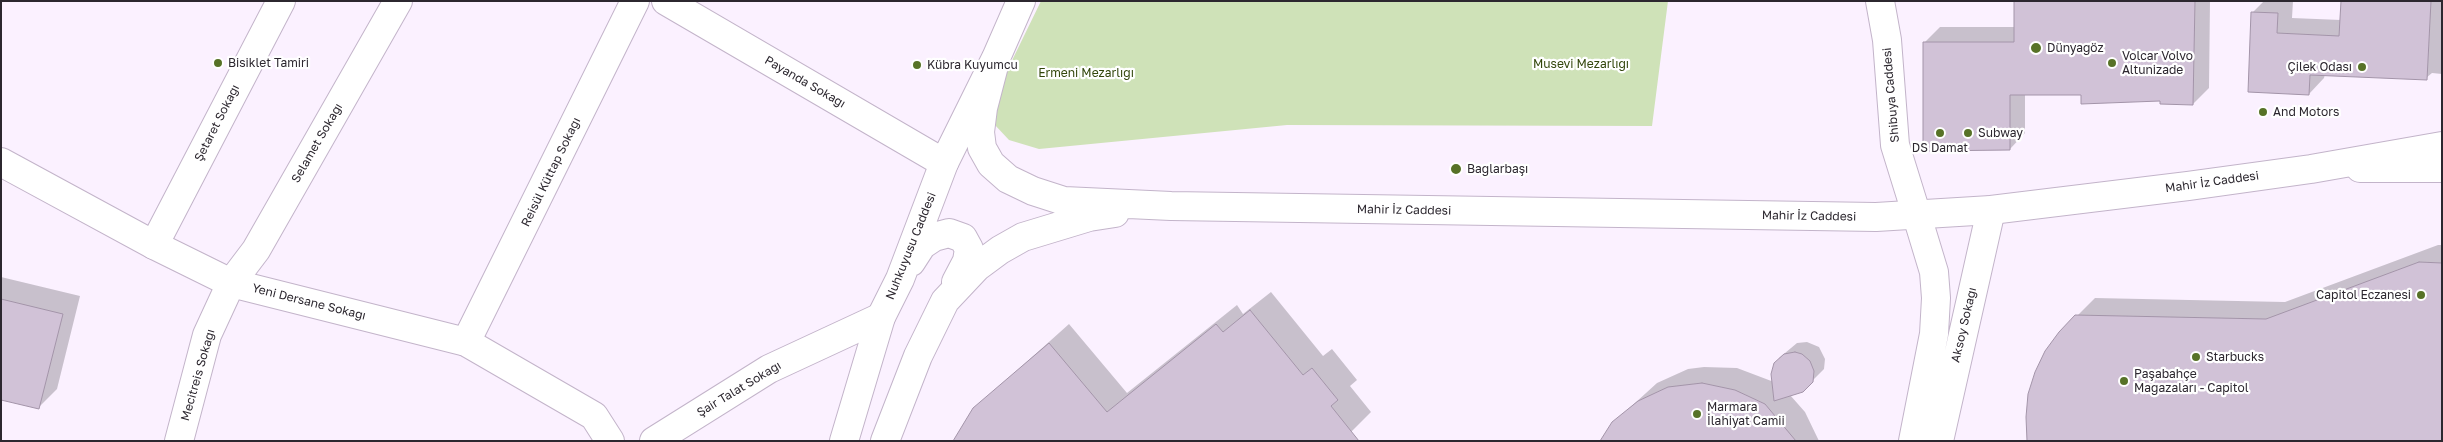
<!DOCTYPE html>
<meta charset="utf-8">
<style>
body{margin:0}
#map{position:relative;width:2443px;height:442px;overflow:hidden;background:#fbf1ff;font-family:"Golos Text",sans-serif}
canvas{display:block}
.frame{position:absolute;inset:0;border:2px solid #2c272f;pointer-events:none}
</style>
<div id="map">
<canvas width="2443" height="442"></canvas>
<div class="frame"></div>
</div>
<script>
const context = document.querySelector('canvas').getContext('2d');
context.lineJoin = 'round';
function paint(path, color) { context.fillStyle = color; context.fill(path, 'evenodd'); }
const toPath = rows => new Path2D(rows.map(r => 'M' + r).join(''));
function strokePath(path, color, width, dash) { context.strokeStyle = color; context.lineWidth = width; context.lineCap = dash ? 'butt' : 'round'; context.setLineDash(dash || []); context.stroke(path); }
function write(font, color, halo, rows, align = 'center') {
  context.font = font + ' "Golos Text",sans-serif'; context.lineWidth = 4.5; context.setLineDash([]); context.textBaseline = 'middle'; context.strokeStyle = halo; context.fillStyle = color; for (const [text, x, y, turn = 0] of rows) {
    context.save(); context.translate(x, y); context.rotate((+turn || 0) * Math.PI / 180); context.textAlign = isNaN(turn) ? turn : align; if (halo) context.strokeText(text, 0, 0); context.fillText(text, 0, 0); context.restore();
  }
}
paint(toPath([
 [1041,1,1668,1,1652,126,1287,125,1039,149,1009,140,994,124,1002,81]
]), '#cfe2b8');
paint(toPath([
 [2017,1,2210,1,2209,88,2193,104,2082,93,2025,94,2025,133,2010,149,1924,43,1940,27,2016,27],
 [2264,1,2293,1,2292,18,2341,20,2387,1,2442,1,2442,74,2432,73,2426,78,2325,74,2324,78,2309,94,2253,12],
 [2438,245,2442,245,2442,441,2060,333,2095,298,2285,302],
 [1,277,80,296,57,389,39,407,1,398],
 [1271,292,1323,356,1332,349,1357,380,1350,386,1371,412,1351,432,974,409,1069,324,1127,393,1237,305,1243,314],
 [1807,342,1819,347,1825,359,1824,369,1812,381,1790,395,1805,412,1819,441,1603,441,1613,423,1657,383,1688,369,1704,367,1737,368,1774,382,1779,358,1797,343]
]), '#0003');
const building = toPath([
 [2014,1,2195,1,2193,105,2160,104,2160,101,2081,104,2081,95,2010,95,2010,150,1923,151,1923,42,2014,42,2014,1],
 [2341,1,2431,1,2427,80,2310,75,2309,95,2248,92,2251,12,2278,13,2277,33,2339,36,2341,1],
 [2419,262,2442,263,2442,441,2027,441,2026,417,2028,394,2035,372,2045,351,2059,332,2075,315,2266,319,2419,262],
 [1,299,63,314,39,409,1,400,1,299],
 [1250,310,1303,375,1312,368,1338,400,1331,406,1359,441,953,441,973,408,1049,343,1107,412,1216,324,1223,332,1250,310],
 [1795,352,1802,354,1810,361,1814,371,1813,382,1803,392,1774,401,1771,374,1774,363,1784,354,1795,352],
 [1702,383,1735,390,1765,404,1796,441,1600,441,1612,422,1638,401,1668,387,1702,383]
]);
paint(building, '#d1c2d7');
strokePath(building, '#a394a9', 1);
const minor = toPath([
 [666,1,944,163],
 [154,245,281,1],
 [466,342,635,1],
 [179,441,207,335,231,283,256,250,398,1],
 [1913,441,1934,334,1936,298,1934,272,1917,216],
 [1939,441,1991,210]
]);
const tertiary = toPath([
 [1880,1,1887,40,1895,145,1917,216],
 [1,162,154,245,231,283,466,342,594,416,610,441],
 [2360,168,2442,168],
 [654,441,769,369,881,317]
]);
const primary = toPath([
 [996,58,983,108,980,132,982,148,991,164,1008,179,1033,191,1064,201,1171,206,1876,217,1991,210,2188,186,2311,169,2442,146],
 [911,262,922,245,934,237,949,233,963,238,969,249,967,261,956,282],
 [844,441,881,317,900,279,944,163,996,58,1021,1],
 [885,441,918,356,945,301,977,267,1000,250,1023,237,1089,217,1115,213]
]);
strokePath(minor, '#c3b4ca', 30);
strokePath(tertiary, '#c3b4ca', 30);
strokePath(primary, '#c3b4ca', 30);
strokePath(minor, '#fff', 28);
strokePath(tertiary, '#fff', 28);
strokePath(primary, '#fff', 28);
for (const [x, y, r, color] of [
 [2036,48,6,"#577227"],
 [218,63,5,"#577227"],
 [2112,63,5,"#577227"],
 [917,65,5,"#577227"],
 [2362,67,5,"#577227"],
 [2263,112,5,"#577227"],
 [1940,133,5,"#577227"],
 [1968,133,5,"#577227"],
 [1456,169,6,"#577227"],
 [2421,295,5,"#577227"],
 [2196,357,5,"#577227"],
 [2124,381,5,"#577227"],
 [1697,414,5,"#577227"]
]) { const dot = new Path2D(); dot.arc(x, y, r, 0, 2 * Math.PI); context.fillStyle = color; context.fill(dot); strokePath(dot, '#fff', 2); }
write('12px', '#2c272f', '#fff', [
 ["Dünyagöz",2047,48],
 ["Volcar Volvo",2122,56],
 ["Altunizade",2122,70],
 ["Bisiklet Tamiri",228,63],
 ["Kübra Kuyumcu",927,65],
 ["Çilek Odası",2352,67,"right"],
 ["And Motors",2273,112],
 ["Subway",1978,133],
 ["DS Damat",1940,148,"center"],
 ["Bağlarbaşı",1467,169],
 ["Capitol Eczanesi",2411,295,"right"],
 ["Starbucks",2206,357],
 ["Paşabahçe",2134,374],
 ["Mağazaları - Capitol",2134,388],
 ["Marmara",1707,407],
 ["İlahiyat Camii",1707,421]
], 'left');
write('12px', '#32460b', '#fff', [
 ["Musevi Mezarlığı",1581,64],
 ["Ermeni Mezarlığı",1086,73]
]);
write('12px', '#2c272f', '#fff', [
 ["Payanda Sokağı",805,82,30],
 ["Shibuya Caddesi",1891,95,-95],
 ["Şetaret Sokağı",217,123,-63],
 ["Selamet Sokağı",317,143,-60],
 ["Reisül Küttap Sokağı",551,172,-64],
 ["Mahir İz Caddesi",2212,182,-8],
 ["Mahir İz Caddesi",1404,210,1],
 ["Mahir İz Caddesi",1809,216,1],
 ["Nuhkuyusu Caddesi",911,246,-68],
 ["Yeni Dersane Sokağı",309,302,14],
 ["Aksoy Sokağı",1964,325,-77],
 ["Mecitreis Sokağı",198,375,-74],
 ["Şair Talat Sokağı",739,389,-31]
]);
</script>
